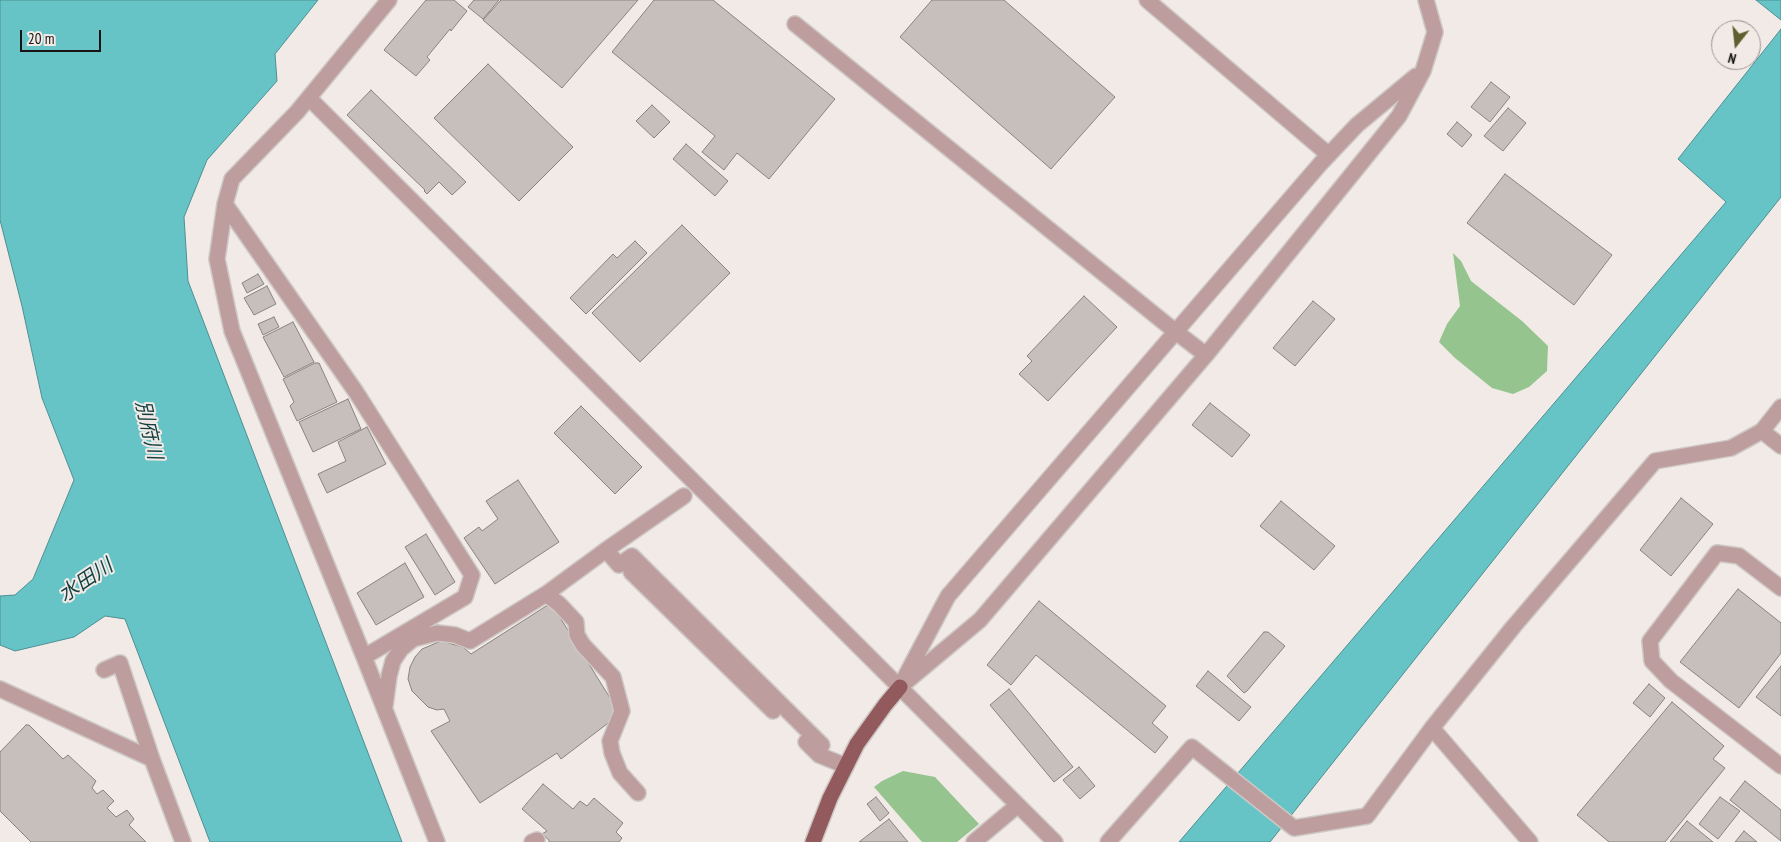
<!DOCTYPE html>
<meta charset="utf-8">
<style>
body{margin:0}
#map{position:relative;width:1781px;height:842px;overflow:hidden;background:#f1eae6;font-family:"PT Sans Narrow",sans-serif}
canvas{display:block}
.north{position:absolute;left:1711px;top:20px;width:50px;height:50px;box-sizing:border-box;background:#f1eae6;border:1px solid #9a9492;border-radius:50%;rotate:196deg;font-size:14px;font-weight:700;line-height:20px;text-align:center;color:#171413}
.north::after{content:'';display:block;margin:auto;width:18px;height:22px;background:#5e612f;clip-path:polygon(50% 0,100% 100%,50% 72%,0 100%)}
.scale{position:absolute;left:20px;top:30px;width:81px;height:22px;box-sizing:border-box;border:2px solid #171413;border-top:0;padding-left:6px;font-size:15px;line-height:18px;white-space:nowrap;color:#171413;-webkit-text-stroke:4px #f1eae6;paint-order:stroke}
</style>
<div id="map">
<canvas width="1781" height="842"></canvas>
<div class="north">N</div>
<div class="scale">20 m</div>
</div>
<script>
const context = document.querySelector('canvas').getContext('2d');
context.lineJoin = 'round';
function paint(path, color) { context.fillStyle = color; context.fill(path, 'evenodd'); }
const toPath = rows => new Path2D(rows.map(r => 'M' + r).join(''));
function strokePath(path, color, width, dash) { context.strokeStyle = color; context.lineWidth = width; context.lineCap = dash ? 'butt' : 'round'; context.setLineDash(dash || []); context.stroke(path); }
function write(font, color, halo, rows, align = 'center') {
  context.font = font + ' "PT Sans Narrow","Noto Sans JP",sans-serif'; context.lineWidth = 4; context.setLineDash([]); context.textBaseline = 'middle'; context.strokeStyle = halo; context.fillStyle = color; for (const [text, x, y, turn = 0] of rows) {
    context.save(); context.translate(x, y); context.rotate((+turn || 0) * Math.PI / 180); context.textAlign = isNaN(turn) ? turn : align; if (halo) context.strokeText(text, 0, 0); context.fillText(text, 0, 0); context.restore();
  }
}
paint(toPath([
 [1453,253,1461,261,1471,281,1522,321,1548,346,1547,371,1529,387,1513,394,1492,388,1455,358,1439,342,1447,324,1460,306],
 [903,771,935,777,979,824,957,842,922,842,874,787,882,781]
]), '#95c48f');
const water = toPath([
 [0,0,318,0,275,54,277,81,207,160,184,217,188,281,402,842,210,842,125,619,105,616,74,637,15,651,0,645,0,596,15,595,33,579,74,480,42,398,22,306,0,220,0,0],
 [1756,0,1781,0,1781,20,1756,0],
 [1781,29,1781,197,1270,842,1179,842,1726,202,1678,159,1781,29]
]);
paint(water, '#66c4c7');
strokePath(water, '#4e8f91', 1);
const building = toPath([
 [426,0,454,0,467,11,451,31,450,29,427,57,430,60,416,76,384,50,426,0],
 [474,0,499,0,483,19,468,7,474,0],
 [501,0,638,0,562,88,483,20,501,0],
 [654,0,713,0,835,99,769,179,737,153,724,170,702,152,715,136,612,52,654,0],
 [932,0,1004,0,1115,97,1051,169,900,37,932,0],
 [488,64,573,147,519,201,434,118,488,64],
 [1491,82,1510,97,1490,122,1471,107,1491,82],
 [371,90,466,182,452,195,439,182,427,194,424,191,425,190,347,115,371,90],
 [652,105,670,122,654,138,636,121,652,105],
 [1508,108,1526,123,1503,151,1484,136,1508,108],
 [1457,122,1472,135,1462,147,1447,134,1457,122],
 [686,144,728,181,715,196,673,159,686,144],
 [1505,174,1612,255,1574,305,1467,223,1505,174],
 [682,225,730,273,640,362,592,313,682,225],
 [635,241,647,253,586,314,570,298,613,254,617,258,635,241],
 [258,274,264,284,247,293,242,283,258,274],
 [267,286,276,304,254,315,244,298,267,286],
 [1084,296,1117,327,1048,401,1019,374,1032,361,1027,356,1084,296],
 [1313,301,1335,319,1295,366,1273,348,1313,301],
 [274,317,279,327,263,335,258,324,274,317],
 [293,322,314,362,284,377,263,337,293,322],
 [315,363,319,363,337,402,297,421,290,406,294,402,283,379,315,363],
 [348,399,361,429,313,452,299,422,348,399],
 [1210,403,1250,435,1232,457,1192,425,1210,403],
 [581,406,642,467,615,494,554,433,581,406],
 [367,427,386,464,327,493,318,474,346,461,338,442,367,427],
 [518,480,559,542,495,584,464,538,479,527,482,531,498,519,486,501,518,480],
 [1681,498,1713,524,1671,576,1640,550,1681,498],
 [1281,501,1335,546,1314,570,1260,526,1281,501],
 [426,534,455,582,435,595,405,547,426,534],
 [405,563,424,597,376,625,357,593,405,563],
 [1738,589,1781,623,1781,653,1739,708,1680,662,1738,589],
 [1039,601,1166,706,1152,723,1168,737,1155,753,1036,655,1011,685,987,665,1039,601],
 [551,603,620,714,561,759,557,753,480,803,431,731,450,721,444,709,437,710,428,707,412,691,408,679,410,667,415,657,422,649,441,641,463,647,471,654,551,603],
 [1264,632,1268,632,1285,646,1247,691,1244,693,1227,676,1264,632],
 [1781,666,1781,716,1756,697,1781,666],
 [1208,671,1251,707,1239,721,1196,686,1208,671],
 [1649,684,1665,698,1650,717,1633,703,1649,684],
 [1009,689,1073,767,1054,782,990,705,1009,689],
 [1672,702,1724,746,1713,759,1725,768,1665,842,1609,842,1577,815,1672,702],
 [26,725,29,725,63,759,68,755,96,781,92,788,97,794,103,790,114,801,107,808,116,817,127,810,134,819,129,825,146,842,31,842,0,811,0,752,26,725],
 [1079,767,1095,786,1080,799,1063,780,1079,767],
 [1745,781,1781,810,1781,841,1730,800,1745,781],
 [543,784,573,809,580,801,587,806,594,798,623,823,616,832,622,838,619,842,549,842,549,840,542,834,547,831,522,809,543,784],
 [876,797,889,813,880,821,867,804,876,797],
 [1720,797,1740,811,1718,839,1699,824,1720,797],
 [889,819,908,842,859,842,889,819],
 [1687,821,1713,842,1670,842,1687,821],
 [1744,831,1757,842,1735,842,1744,831]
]);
paint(building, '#c6bfbb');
strokePath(building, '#89837f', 1);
const minor = toPath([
 [389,0,297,112,232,179,225,204,217,259,232,331,364,657,437,842],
 [1147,0,1329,155],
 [795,24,1176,332,1206,355],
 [309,98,1055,842],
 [225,204,356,392,472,575,465,597,364,657],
 [1762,431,1781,446],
 [606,550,619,565,632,556,822,745],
 [631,572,773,711],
 [1781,588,1739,556,1717,553,1650,641,1652,661,1671,681,1781,766],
 [546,594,559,604,576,622,577,635,583,645,613,677,622,711,610,741,612,753,620,773,638,793],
 [104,670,120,663,152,759],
 [904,679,948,596,1321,163,1357,125,1416,76],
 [900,687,980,620,1206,355,1399,116,1423,71,1435,32,1426,0],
 [0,689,152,759,183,842],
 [385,706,389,676,393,661,401,649,413,639,437,633,455,635,470,641,546,594,606,550,684,496],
 [1432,728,1514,626,1655,461,1731,448,1762,431,1781,407],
 [806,742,819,755,846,766],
 [532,842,537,840],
 [974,842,1018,805],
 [1108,842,1192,747,1294,828,1367,816,1432,728,1530,842]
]);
const major = toPath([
 [813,842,830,798,857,744,885,705,900,687]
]);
strokePath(minor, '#cec8c4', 18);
strokePath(major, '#cec8c4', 18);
strokePath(minor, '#be9d9e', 15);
strokePath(major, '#935a5e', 15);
write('italic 20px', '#133f41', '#f1eae6', [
 ["別府川",148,430,77],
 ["水田川",86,581,-34]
]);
</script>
